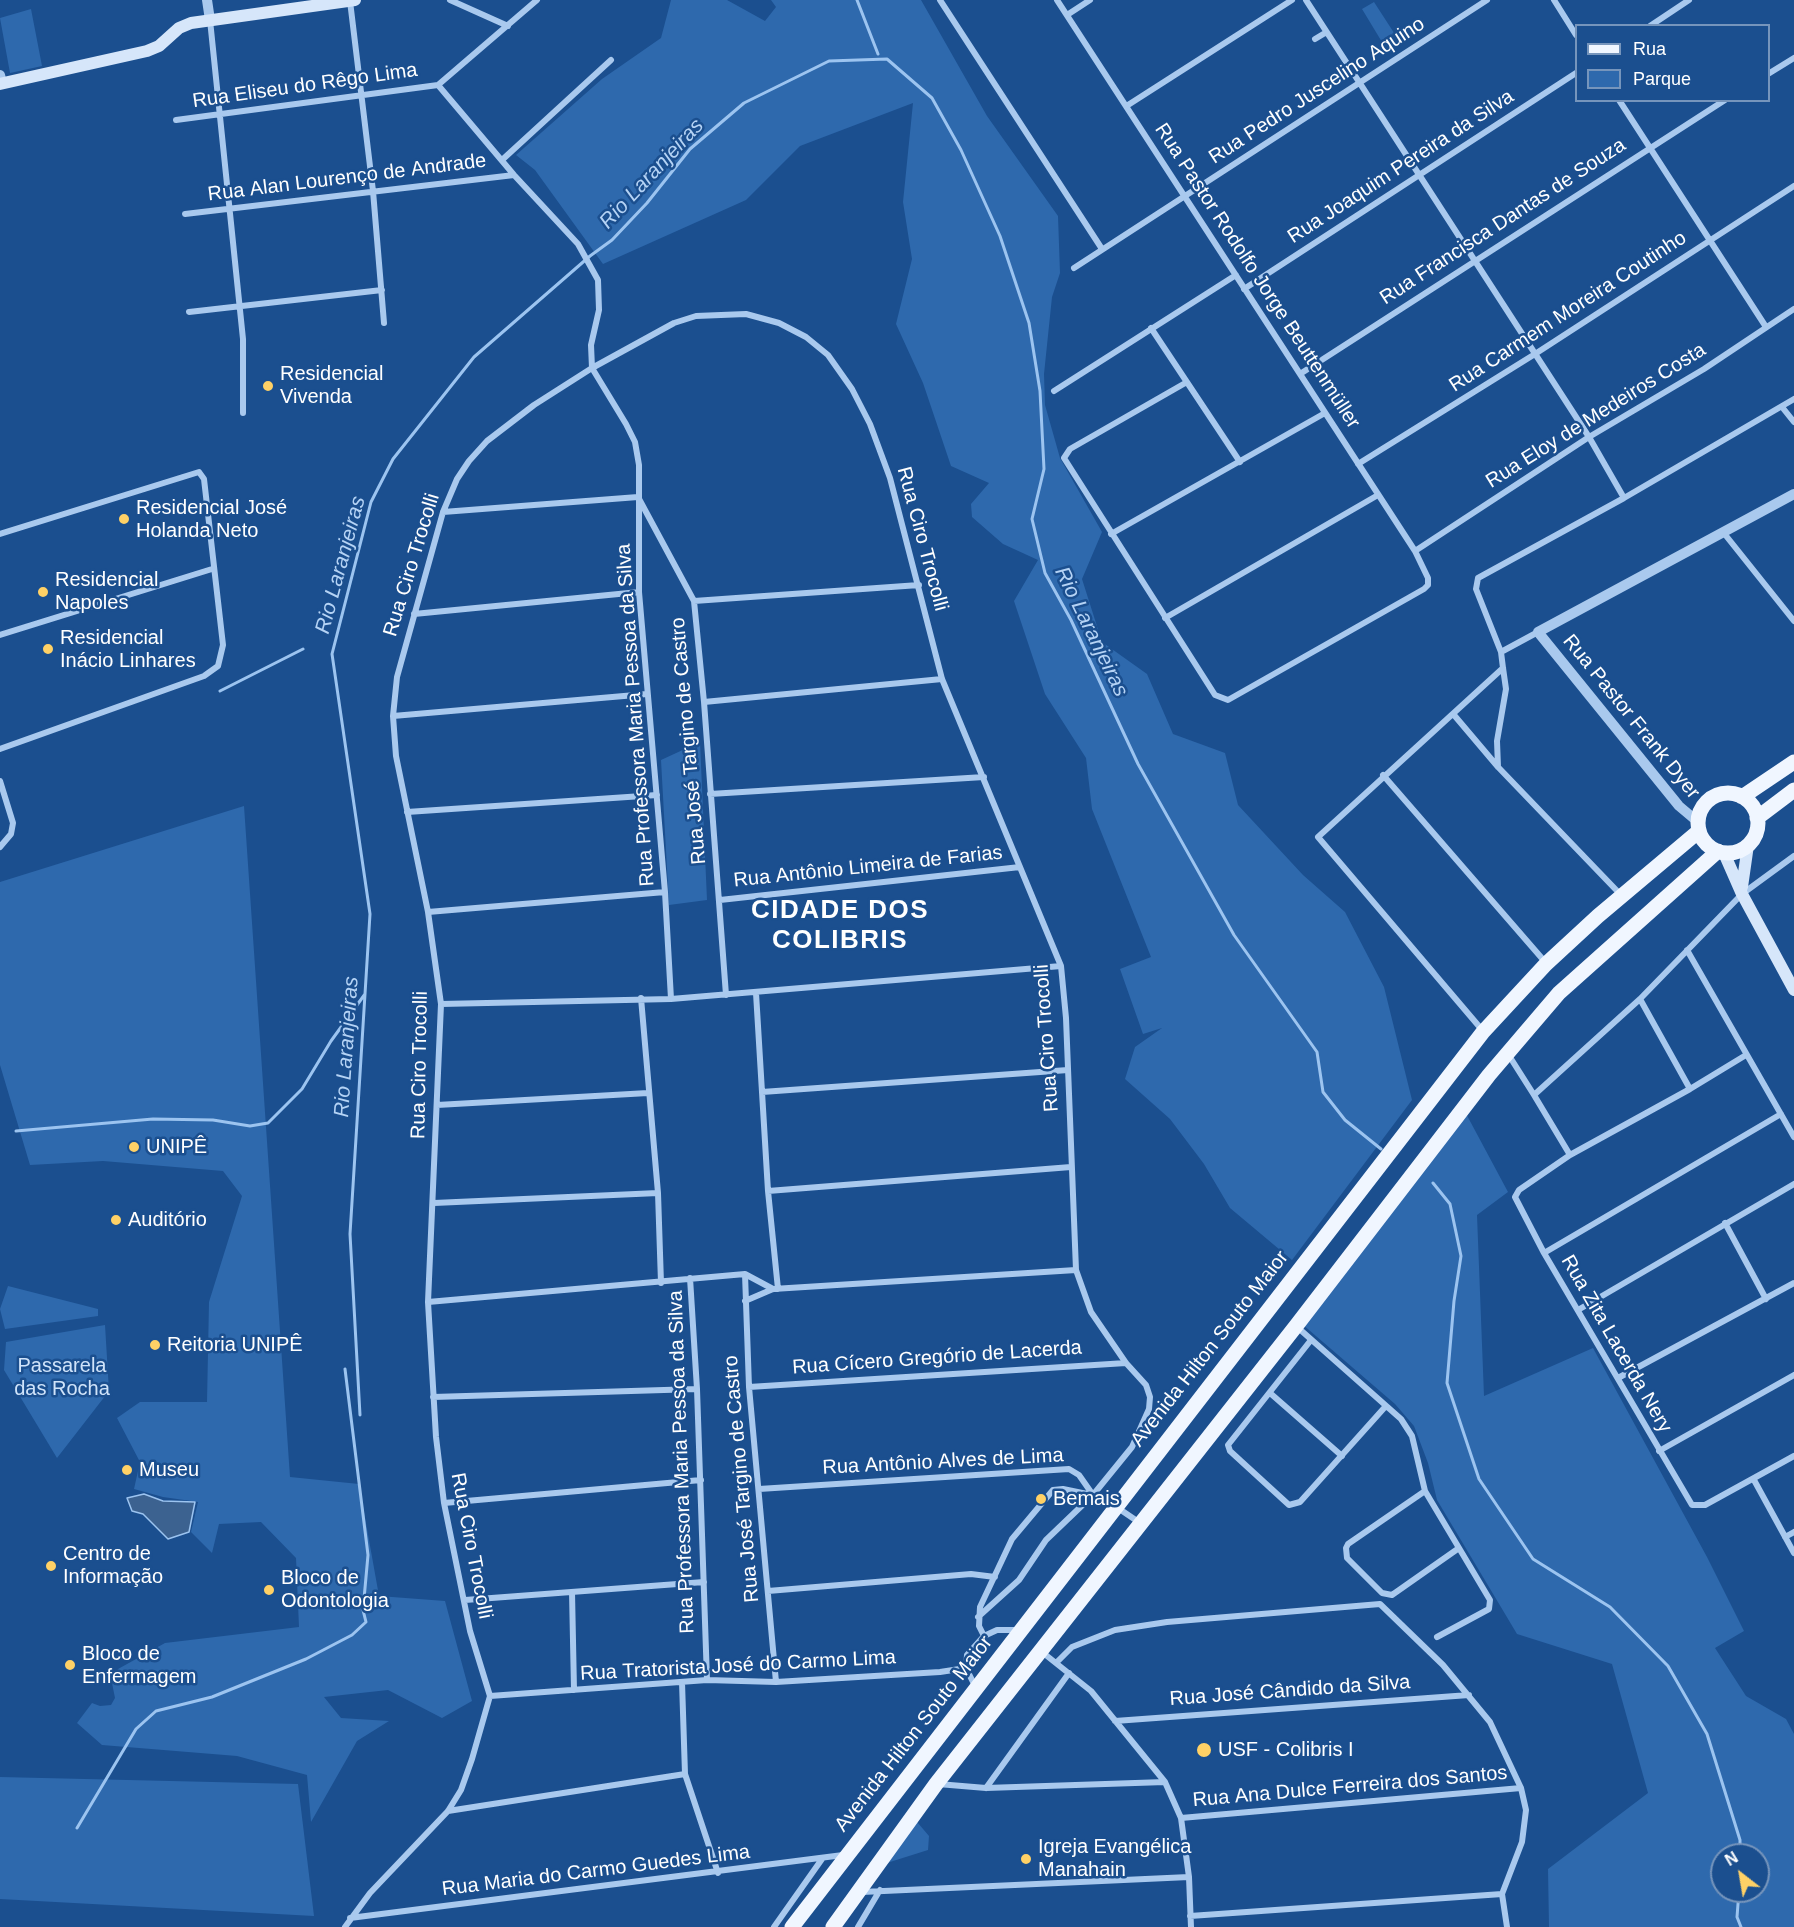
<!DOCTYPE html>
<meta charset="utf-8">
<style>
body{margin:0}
#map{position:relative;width:1794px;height:1927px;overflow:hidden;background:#1b4f8f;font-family:Arial,sans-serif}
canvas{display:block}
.legend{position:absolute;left:1575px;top:24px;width:195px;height:78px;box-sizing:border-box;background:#1b4f8f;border:2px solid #7695bc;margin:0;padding:8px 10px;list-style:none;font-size:18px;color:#fff}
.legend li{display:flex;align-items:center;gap:12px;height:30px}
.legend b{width:30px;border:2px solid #7695bc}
.north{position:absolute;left:1710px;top:1843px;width:60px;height:60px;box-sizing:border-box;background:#1b4f8f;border:2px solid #7695bc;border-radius:50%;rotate:329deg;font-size:16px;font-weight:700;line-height:24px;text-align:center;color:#fff}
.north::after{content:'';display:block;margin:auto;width:21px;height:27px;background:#ffd166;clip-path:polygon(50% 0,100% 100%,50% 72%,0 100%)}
</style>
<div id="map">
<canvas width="1794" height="1927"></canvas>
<ul class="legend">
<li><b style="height:8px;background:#f0f6ff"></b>Rua</li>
<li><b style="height:16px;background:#2e69ad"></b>Parque</li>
</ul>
<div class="north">N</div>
</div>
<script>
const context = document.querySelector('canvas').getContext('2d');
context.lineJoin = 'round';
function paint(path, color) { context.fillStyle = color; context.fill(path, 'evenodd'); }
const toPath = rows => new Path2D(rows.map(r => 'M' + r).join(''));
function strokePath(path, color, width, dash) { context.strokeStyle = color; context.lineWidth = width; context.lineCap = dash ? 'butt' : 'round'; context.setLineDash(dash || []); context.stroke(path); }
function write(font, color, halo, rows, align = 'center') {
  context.font = font + ' Arial,sans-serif'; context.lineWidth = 5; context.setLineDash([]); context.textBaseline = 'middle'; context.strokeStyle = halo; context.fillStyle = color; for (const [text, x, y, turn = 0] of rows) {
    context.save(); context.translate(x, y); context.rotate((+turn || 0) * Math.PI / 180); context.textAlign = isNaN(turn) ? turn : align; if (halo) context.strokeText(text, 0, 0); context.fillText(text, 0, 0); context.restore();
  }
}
paint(toPath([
 [671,0,727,0,765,21,776,7,771,0,921,0,987,116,1058,216,1060,273,1052,297,1044,374,1045,405,1060,458,1102,532,1082,579,1102,642,1147,674,1173,734,1225,753,1238,805,1303,875,1345,912,1384,987,1412,1100,1292,1260,1230,1208,1204,1164,1170,1119,1125,1079,1135,1047,1162,1028,1143,1034,1120,969,1151,957,1092,809,1086,758,1045,694,1014,601,1038,560,1003,544,972,517,971,504,989,483,951,466,923,383,896,324,912,259,903,202,913,103,800,146,746,200,603,264,535,170,516,155,602,79,661,38],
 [1374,2,1398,39,1385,47,1362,9],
 [31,9,42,66,10,73,0,18],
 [700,742,707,900,669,905,661,760],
 [244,806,290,1477,359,1484,379,1596,445,1601,472,1701,442,1718,388,1690,324,1697,341,1718,389,1721,357,1741,311,1822,307,1775,237,1756,102,1745,77,1723,92,1703,100,1706,111,1705,115,1698,111,1678,118,1669,165,1643,299,1627,296,1558,261,1522,219,1524,212,1553,191,1532,198,1502,163,1497,134,1489,140,1462,117,1418,140,1402,207,1402,209,1302,242,1196,223,1171,103,1161,30,1165,0,1065,0,882],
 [1463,1108,1508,1192,1477,1215,1484,1396,1593,1348,1707,1557,1744,1631,1715,1648,1746,1696,1786,1719,1794,1734,1794,1927,1549,1927,1548,1869,1648,1793,1612,1664,1517,1634,1437,1500,1428,1463,1414,1426,1395,1404,1302,1324],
 [1722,1855,1758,1855,1758,1891,1722,1891],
 [8,1286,98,1309,98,1316,5,1329,0,1309],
 [105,1325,109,1391,57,1458,4,1370,6,1342],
 [0,1777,298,1784,314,1916,0,1899],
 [912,1816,929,1836,928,1850,871,1868]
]), '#2e69ad');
const water = toPath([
 [144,1494,163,1501,195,1502,189,1532,168,1539,143,1514,132,1511,127,1498,144,1494]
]);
paint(water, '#3c6290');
strokePath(water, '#9cc4f0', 1.5);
strokePath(toPath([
 [857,0,878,54],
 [220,691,303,649],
 [16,1131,153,1119,213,1120,250,1126,268,1123,302,1089,331,1041,365,994],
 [1433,1183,1450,1204,1461,1256,1454,1301,1447,1383,1479,1479,1533,1559,1610,1607,1668,1666,1707,1734,1740,1840,1740,1855],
 [360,1415,350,1234,370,914,332,654,371,502,393,459,474,357,590,256,612,240,647,203,690,149,744,103,829,61,887,59,932,98,961,150,1000,236,1029,323,1040,391,1044,469,1032,519,1045,573,1071,620,1138,764,1234,935,1317,1052,1323,1092,1345,1120,1381,1149],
 [77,1828,136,1729,156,1711,212,1697,306,1659,352,1635,366,1622,363,1610,368,1555,345,1369],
 [1739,1891,1737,1917,1741,1927]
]), '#9cc4f0', 3);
strokePath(toPath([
 [450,0,508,26],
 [940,0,1102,249],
 [1057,0,1415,551,1428,578,1428,585,1424,589,1228,700,1215,695,1064,458,1070,449,1187,382],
 [1306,0,1589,437,1624,498],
 [1554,0,1576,35],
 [350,1,373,191,384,323],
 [1067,15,1090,0],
 [210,20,243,339,243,413],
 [1650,26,1689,0],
 [1315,39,1325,33],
 [1768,74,1794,58],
 [438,85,514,175,578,244,598,280,599,310,591,345,592,368,626,424,635,442,639,465,639,592,665,892,671,999],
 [438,85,537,0],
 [1619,100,1766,327],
 [1128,105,1292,0],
 [176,120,438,85],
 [502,160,611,60],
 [185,214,514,175],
 [1074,268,1487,0],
 [1244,289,1576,73],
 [189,312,382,290],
 [1151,328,1240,462],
 [1300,374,1725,100],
 [1054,391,1236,275],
 [1782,407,1794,422],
 [1358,464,1535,354,1794,186],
 [443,512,638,497,694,601,704,702,726,995],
 [1723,532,1794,621],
 [0,534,199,472,204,479,223,645,218,666,204,676,0,749],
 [1111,534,1325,413],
 [1415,551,1589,437,1704,369,1794,309],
 [694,601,919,585],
 [414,614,639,592],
 [1165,618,1378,495],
 [0,635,212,569],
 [1501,652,1538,632],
 [704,702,942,679],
 [1454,715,1498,767,1621,895],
 [393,716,647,694],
 [1498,767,1497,741,1506,689,1503,668,1501,652,1476,589,1478,578,1624,498,1794,399],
 [1383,775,1546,963],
 [0,781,13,823,11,834,0,847],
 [710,794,984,777],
 [407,812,657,795],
 [720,900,1020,867],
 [428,912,665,892],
 [1687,950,1794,1137],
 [756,993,768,1191,778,1289],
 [641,998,658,1193,661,1283],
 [1640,999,1690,1089],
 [441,1004,671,999,1061,966],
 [1483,1031,1318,837,1503,668],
 [1508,1054,1534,1095],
 [1746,1055,1690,1089,1570,1155,1519,1190,1515,1197,1544,1253,1692,1505,1705,1505,1794,1456],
 [762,1092,1068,1070],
 [437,1105,648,1093],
 [1570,1155,1534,1095,1640,999,1742,894,1794,856],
 [768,1191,1071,1167],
 [434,1203,658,1193],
 [1725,1223,1766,1299],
 [1544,1253,1781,1114],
 [745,1274,749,1387,776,1682],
 [690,1278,697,1389,707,1680],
 [745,1301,773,1289,1076,1270],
 [428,1302,745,1274,773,1289],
 [1578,1310,1794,1184],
 [1296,1326,1401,1419,1412,1436,1425,1491,1490,1600,1489,1609,1437,1637],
 [1311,1340,1228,1445,1230,1451,1289,1505,1300,1502,1385,1407],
 [1618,1378,1794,1283],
 [749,1387,1126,1363],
 [1270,1393,1342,1456],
 [433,1397,697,1389],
 [1659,1451,1794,1375],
 [1754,1480,1794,1553],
 [759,1489,1069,1469,1079,1475,1093,1495,1115,1506,1140,1523],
 [1425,1491,1348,1544,1346,1548,1347,1558,1382,1593,1392,1595,1459,1548],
 [444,1503,701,1480],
 [1785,1537,1794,1532],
 [768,1591,971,1574,995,1577],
 [572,1592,574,1690],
 [465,1600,704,1582],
 [984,1636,979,1626,980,1607,1012,1539,1053,1490,1063,1489,1092,1495],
 [1042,1652,1091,1691,1165,1782,1181,1818,1189,1877,1191,1927],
 [1057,1662,1072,1647,1115,1630,1167,1622,1380,1604,1443,1665,1490,1722,1521,1788,1526,1810,1522,1842,1502,1894,1507,1927],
 [966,1668,967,1655,984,1636,997,1630,1019,1630],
 [682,1682,685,1774,718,1873],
 [490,1696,707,1680,776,1682,940,1672,966,1668,976,1688],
 [1115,1721,1469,1695],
 [938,1784,986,1788,1165,1782],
 [986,1788,1069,1673],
 [448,1811,685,1774],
 [1181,1818,1521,1788],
 [862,1892,1189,1877],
 [1190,1916,1502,1894],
 [350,1918,843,1855],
 [345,1927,370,1893,448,1811,461,1790,472,1759,490,1696,470,1631,444,1503,436,1437,428,1302,441,1004,428,912,396,756,393,716,397,677,443,512,457,479,469,461,487,441,534,405,592,368,674,323,696,316,746,314,779,323,806,337,828,355,852,389,870,424,890,478,942,679,1061,966,1066,1018,1076,1270,1091,1312,1126,1363,1146,1385,1150,1397,1149,1409,1132,1447,1093,1495,1046,1540,1019,1580,978,1617],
 [774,1927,822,1859],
 [858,1927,880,1890]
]), '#a9c9ee', 6);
strokePath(toPath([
 [207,0,210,20],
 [0,75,2,83],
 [1698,822,1679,806,1538,632,1794,494]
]), '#a9c9ee', 10);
strokePath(toPath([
 [0,84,147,51,159,46,179,28,191,23,355,0],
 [1724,853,1742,894,1794,990],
 [1742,887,1748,845]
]), '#d6e6fa', 12);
strokePath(toPath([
 '1698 823a30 30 0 1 1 60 0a30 30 0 1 1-60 0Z',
 [1742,797,1794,762],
 [1757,818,1794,790],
 [792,1927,1483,1032,1546,964,1598,916,1699,831],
 [833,1927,936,1784,1296,1326,1489,1075,1559,993,1718,851]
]), '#f0f6ff', 15);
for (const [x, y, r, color] of [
 [268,386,6,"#ffd166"],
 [124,519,6,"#ffd166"],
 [43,592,6,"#ffd166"],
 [48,649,6,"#ffd166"],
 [134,1147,6,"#ffd166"],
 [116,1220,6,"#ffd166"],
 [155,1345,6,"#ffd166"],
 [127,1470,6,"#ffd166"],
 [1041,1499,6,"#ffd166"],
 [51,1566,6,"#ffd166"],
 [269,1590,6,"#ffd166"],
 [70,1665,6,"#ffd166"],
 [1204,1750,8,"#ffd166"],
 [1026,1859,6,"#ffd166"]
]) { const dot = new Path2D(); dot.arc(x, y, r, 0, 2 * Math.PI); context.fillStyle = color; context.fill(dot); strokePath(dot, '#1b4f8f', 2); }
write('20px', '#fff', '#1b4f8f', [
 ["Rua Eliseu do Rêgo Lima",305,86,-8],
 ["Rua Pedro Juscelino Aquino",1317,91,-33],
 ["Rua Joaquim Pereira da Silva",1401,167,-33],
 ["Rua Alan Lourenço de Andrade",347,178,-7],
 ["Rua Francisca Dantas de Souza",1503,222,-33],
 ["Rua Pastor Rodolfo Jorge Beuttenmüller",1257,276,57],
 ["Rua Carmem Moreira Coutinho",1568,312,-33],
 ["Rua Eloy de Medeiros Costa",1596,416,-32],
 ["Rua Ciro Trocolli",922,539,75],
 ["Rua Ciro Trocolli",412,565,-73],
 ["Rua Professora Maria Pessoa da Silva",636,715,-94],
 ["Rua Pastor Frank Dyer",1631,717,51],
 ["Rua José Targino de Castro",689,741,-95],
 ["Rua Antônio Limeira de Farias",868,867,-6],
 ["Rua Ciro Trocolli",1047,1038,-94],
 ["Rua Ciro Trocolli",420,1065,-89],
 ["Rua Zita Lacerda Nery",1616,1344,60],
 ["Avenida Hilton Souto Maior",1210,1349,-52],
 ["Rua Cícero Gregório de Lacerda",937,1358,-4],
 ["Rua Professora Maria Pessoa da Silva",682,1462,-92],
 ["Rua Antônio Alves de Lima",943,1462,-3],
 ["Rua José Targino de Castro",742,1479,-95],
 ["Rua Ciro Trocolli",471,1546,79],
 ["Rua Tratorista José do Carmo Lima",738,1666,-3],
 ["Rua José Cândido da Silva",1290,1691,-4],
 ["Avenida Hilton Souto Maior",914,1734,-52],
 ["Rua Ana Dulce Ferreira dos Santos",1350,1787,-5],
 ["Rua Maria do Carmo Guedes Lima",596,1871,-7]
]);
write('20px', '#fff', '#1b4f8f', [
 ["Residencial",280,374],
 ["Vivenda",280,397],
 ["Residencial José",136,508],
 ["Holanda Neto",136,531],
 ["Residencial",55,580],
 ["Napoles",55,603],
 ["Residencial",60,638],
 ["Inácio Linhares",60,661],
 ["UNIPÊ",146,1147],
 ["Auditório",128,1220],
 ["Reitoria UNIPÊ",167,1345],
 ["Museu",139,1470],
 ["Bemais",1053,1499],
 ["Centro de",63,1554],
 ["Informação",63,1577],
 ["Bloco de",281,1578],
 ["Odontologia",281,1601],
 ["Bloco de",82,1654],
 ["Enfermagem",82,1677],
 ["USF - Colibris I",1218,1750],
 ["Igreja Evangélica",1038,1847],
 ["Manahain",1038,1870]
], 'left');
write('20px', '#cfe3fa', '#1b4f8f', [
 ["Passarela",62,1366],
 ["das Rocha",62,1389]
]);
write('italic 21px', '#b5d3f5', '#1b4f8f', [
 ["Rio Laranjeiras",652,174,-47],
 ["Rio Laranjeiras",341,565,-75],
 ["Rio Laranjeiras",1091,632,64],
 ["Rio Laranjeiras",347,1047,-86]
]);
context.letterSpacing = '1.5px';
write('bold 26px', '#fff', '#1b4f8f', [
 ["CIDADE DOS",840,911],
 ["COLIBRIS",840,941]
]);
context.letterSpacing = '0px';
</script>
